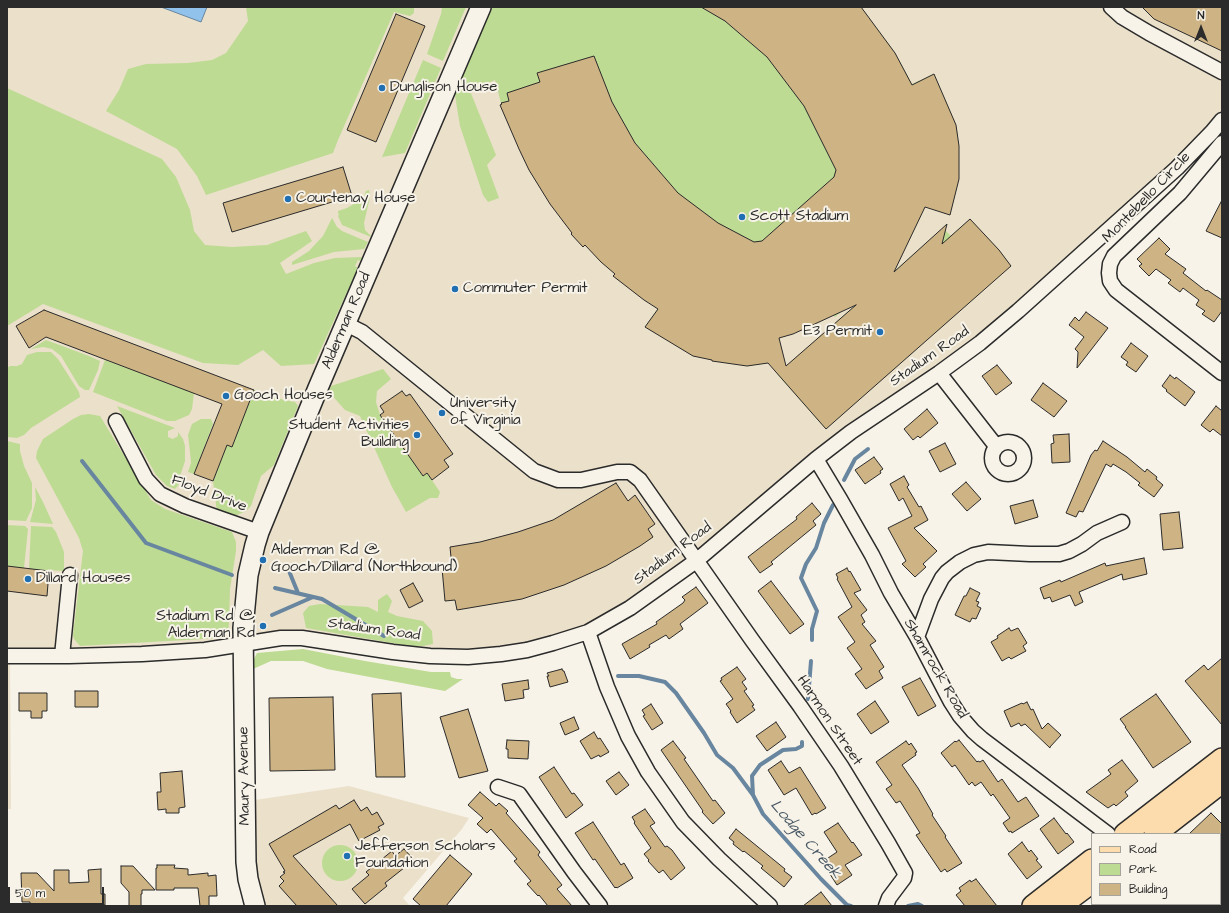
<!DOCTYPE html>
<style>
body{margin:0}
#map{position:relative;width:1229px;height:913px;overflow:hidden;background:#f7f3e8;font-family:"Architects Daughter",sans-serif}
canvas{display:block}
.frame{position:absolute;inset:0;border:8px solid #2b2b2b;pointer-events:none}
.legend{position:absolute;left:1091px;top:833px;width:130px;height:72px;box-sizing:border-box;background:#f7f3e8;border:1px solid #a5a39c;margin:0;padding:5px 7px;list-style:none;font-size:12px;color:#2b2b2b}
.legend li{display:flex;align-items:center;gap:8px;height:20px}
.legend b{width:20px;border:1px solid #a5a39c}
.north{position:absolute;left:1181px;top:8px;width:40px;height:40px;-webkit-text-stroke:3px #f7f3e8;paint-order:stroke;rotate:0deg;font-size:11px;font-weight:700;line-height:16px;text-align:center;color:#2b2b2b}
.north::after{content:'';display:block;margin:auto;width:14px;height:18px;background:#2b2b2b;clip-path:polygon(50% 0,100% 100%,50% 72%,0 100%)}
.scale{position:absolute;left:8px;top:887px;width:96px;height:18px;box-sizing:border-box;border:2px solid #2b2b2b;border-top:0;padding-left:5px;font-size:12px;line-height:14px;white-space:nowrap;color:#2b2b2b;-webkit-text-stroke:3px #f7f3e8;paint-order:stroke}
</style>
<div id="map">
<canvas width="1229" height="913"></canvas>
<div class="frame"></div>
<ul class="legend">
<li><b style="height:5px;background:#fcdcac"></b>Road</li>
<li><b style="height:11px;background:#bddb93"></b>Park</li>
<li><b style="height:11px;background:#ceb384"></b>Building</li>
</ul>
<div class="north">N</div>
<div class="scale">50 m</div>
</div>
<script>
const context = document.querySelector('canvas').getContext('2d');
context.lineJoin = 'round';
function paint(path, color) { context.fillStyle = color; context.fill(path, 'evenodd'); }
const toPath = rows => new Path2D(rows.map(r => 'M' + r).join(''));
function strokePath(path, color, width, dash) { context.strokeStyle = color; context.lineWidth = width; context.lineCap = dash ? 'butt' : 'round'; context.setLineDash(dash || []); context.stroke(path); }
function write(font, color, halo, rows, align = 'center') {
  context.font = font + ' "Architects Daughter",sans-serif'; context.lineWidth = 4; context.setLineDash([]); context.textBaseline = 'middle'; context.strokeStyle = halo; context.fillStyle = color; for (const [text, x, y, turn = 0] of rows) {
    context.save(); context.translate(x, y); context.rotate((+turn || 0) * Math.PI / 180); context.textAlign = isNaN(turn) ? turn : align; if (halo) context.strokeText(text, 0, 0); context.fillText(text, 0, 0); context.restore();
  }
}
paint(toPath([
 [7,7,1222,7,1222,156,1201,144,1126,216,908,393,695,563,587,633,481,657,324,640,244,643,10,655,11,809,7,809],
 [349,786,469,818,462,829,403,898,410,906,262,906,255,884,255,800]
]), '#ebe0ca');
paint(toPath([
 [246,7,414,7,414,13,410,16,394,12,338,140,333,153,206,195,197,176,177,149,106,111,119,90,128,69,146,64,188,63,212,60,226,53,248,21],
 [442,7,466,7,443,61,427,54,441,14],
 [487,7,861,7,895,53,912,84,934,74,956,125,958,135,940,138,942,146,959,144,959,179,950,215,925,207,910,238,894,253,900,260,884,274,890,275,943,228,951,236,970,219,999,250,1011,266,826,429,777,374,851,309,858,317,859,310,852,303,835,317,829,311,778,338,784,361,747,366,712,361,716,344,645,327,659,307,531,166,501,103,495,80,470,91,496,155,487,165,499,198,488,202,483,195,460,126,454,89],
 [423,60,441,68,405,153,382,157],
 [7,88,162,159,176,177,190,210,194,231,205,245,232,247,267,245,306,231,312,241,280,263,286,274,314,263,335,258,362,257,360,261,358,260,355,266,358,268,314,364,281,366,263,350,238,365,203,363,43,304,7,326],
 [369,190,370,197,364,223,365,230,371,236,371,237,342,225,338,216,339,214,338,213,338,211,347,208,357,202,364,196,366,191],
 [332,218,337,227,342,231,368,242,364,249,334,252,292,265,292,262,309,251,323,236],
 [46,340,89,356,100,361,98,370,89,390,85,390,79,386,61,356,52,349,43,347,31,349],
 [37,352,51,352,58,359,79,392,80,397,31,428,24,435,17,438,7,437,7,368,10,366,17,366,22,364,27,355],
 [105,360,194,393,192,409,189,415,175,421,167,421,93,392],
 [383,369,391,379,377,391,376,402,380,415,423,476,427,473,440,492,438,498,430,498,406,512,392,487,360,416,345,410,329,392,331,386],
 [254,390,284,400,295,402,298,406,274,465,261,476,251,506,246,511,237,515,231,515,217,512,213,481,227,445,247,408],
 [117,406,175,428,168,431,168,437,173,439,178,436,178,432,183,439,185,446,185,461,179,479,176,480,180,483,175,489,167,486,156,475],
 [89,414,100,416,151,500,165,509,232,532,236,542,236,551,230,589,229,623,228,632,222,638,80,646,74,639,73,635,83,551,79,538,36,458,37,451,43,439,73,419,81,415],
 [201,419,211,419,213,424,194,474,188,472,191,463,190,452,188,435,192,424],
 [7,441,20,444,20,451,24,466,32,483,32,508,26,521,7,520],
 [35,487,43,502,53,524,30,522,36,500],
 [7,525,25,526,28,529,24,568,7,566],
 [31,526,52,527,56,532,64,552,64,571,29,569],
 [387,594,392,601,388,612,397,616,423,621,432,631,433,644,423,646,409,646,306,628,303,613,309,606,320,604,368,607,378,612,378,600],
 [303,649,365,661,431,672,450,672,451,677,457,679,463,679,445,691,327,669,303,661,271,661,253,669,254,659,257,653],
 '322 863a18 18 0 1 1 36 0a18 18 0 1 1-36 0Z'
]), '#bddb93');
const water = toPath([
 [161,7,207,7,201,22,161,7]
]);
paint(water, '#90c2ec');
strokePath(water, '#68869f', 1);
strokePath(toPath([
 [82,461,146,543,232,575],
 [844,480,855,459,868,449],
 [289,571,298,593],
 [275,588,322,599,384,636],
 [272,615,313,597],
 [812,640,812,629,817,611,801,578,806,564,816,548,824,523,833,505],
 [618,676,639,676,665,682,676,693,704,733,717,755,733,768,753,795],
 [808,699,811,661],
 [802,742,802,746,796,749,783,750,760,765,752,776,753,795,763,814,821,879,847,905,851,906],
 [908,906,918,904,922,906]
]), '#68869f', 4);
const building = toPath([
 [701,7,861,7,895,53,912,85,934,74,956,125,959,146,959,179,950,215,925,207,894,272,947,224,942,244,970,219,999,250,1011,266,826,429,768,363,747,366,712,361,712,360,693,356,645,327,658,309,644,300,613,276,615,274,601,262,585,245,583,247,571,234,572,233,550,204,529,170,519,149,500,105,502,104,501,103,509,101,507,93,540,82,537,73,594,56,612,102,635,143,678,193,718,223,754,242,762,241,834,177,836,170,804,106,767,57,725,21,701,7],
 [856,305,786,366,779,338,793,334,856,305],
 [1142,7,1222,7,1222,51,1154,19,1142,7],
 [396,14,425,26,376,142,347,130,396,14],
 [343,167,352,196,232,232,223,203,343,167],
 [1222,200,1222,238,1206,231,1222,200],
 [1159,238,1170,249,1165,254,1186,269,1183,273,1206,291,1207,290,1222,300,1222,311,1214,322,1202,314,1205,311,1196,305,1199,300,1183,288,1180,292,1168,283,1171,280,1156,269,1149,276,1139,266,1142,264,1137,259,1159,238],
 [44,310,254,390,232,447,227,445,213,481,194,474,222,404,46,337,29,348,16,326,44,310],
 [1086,312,1108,328,1077,368,1078,352,1075,349,1084,337,1069,325,1075,317,1079,321,1086,312],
 [1131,343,1148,356,1136,372,1126,365,1128,362,1121,357,1131,343],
 [997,365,1012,383,996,395,982,376,997,365],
 [1170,375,1175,379,1176,377,1195,392,1185,406,1166,391,1167,390,1162,386,1170,375],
 [1043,383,1067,401,1054,417,1031,400,1043,383],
 [402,391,406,396,410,394,453,454,444,460,449,467,432,480,427,473,423,476,380,415,384,412,380,406,402,391],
 [1216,406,1222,411,1222,436,1213,429,1210,432,1201,425,1216,406],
 [927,409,938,423,920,438,918,436,913,440,904,429,927,409],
 [1069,434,1070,462,1052,463,1051,444,1054,443,1053,435,1069,434],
 [1103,441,1127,457,1145,472,1147,469,1157,477,1156,479,1163,485,1154,497,1138,485,1140,483,1126,472,1113,464,1111,467,1106,464,1083,512,1079,511,1076,517,1066,513,1091,455,1095,450,1097,451,1103,441],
 [945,443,956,464,940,472,929,451,945,443],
 [874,457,883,469,880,471,881,473,865,484,855,470,874,457],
 [904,476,909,485,907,487,919,507,921,506,928,520,914,528,937,551,923,564,926,567,915,577,902,564,906,561,888,528,912,516,903,498,899,501,890,484,904,476],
 [966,482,981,499,967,511,952,494,966,482],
 [616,483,628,501,635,495,655,524,648,529,653,537,640,546,606,566,564,585,522,599,457,610,455,600,445,601,442,568,452,567,450,547,480,542,518,532,553,520,616,483],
 [1033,500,1038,517,1015,524,1010,506,1033,500],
 [812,503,821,514,813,521,816,525,771,562,773,564,760,573,748,557,797,519,796,517,812,503],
 [1179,512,1183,548,1163,550,1160,514,1179,512],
 [1144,558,1147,574,1123,580,1122,574,1079,592,1083,602,1075,606,1070,595,1052,602,1050,597,1044,599,1040,588,1060,580,1061,582,1105,563,1106,566,1144,558],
 [7,566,49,571,47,596,7,591,7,566],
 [847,568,849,572,850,571,861,590,854,593,867,610,861,615,865,622,862,624,876,641,870,645,884,667,879,671,883,678,866,689,855,674,862,669,847,648,855,642,838,617,852,607,837,579,838,578,836,574,847,568],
 [771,581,804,624,790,634,758,591,771,581],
 [413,583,423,601,409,608,400,590,413,583],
 [696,587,708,603,680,624,683,629,669,639,666,635,649,645,650,647,630,659,622,644,657,624,656,622,683,603,685,600,682,597,696,587],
 [970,588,980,593,976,601,979,602,977,606,981,608,976,619,972,618,970,622,955,615,964,596,966,596,970,588],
 [1009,628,1011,631,1018,628,1027,643,1023,646,1026,651,1011,659,1009,657,1002,661,991,642,998,638,997,636,1009,628],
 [1222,658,1222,725,1185,681,1204,665,1208,670,1222,658],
 [737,667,746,679,742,682,747,689,744,691,754,705,752,706,755,710,737,723,730,712,731,711,726,704,733,699,720,681,722,680,721,678,737,667],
 [562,669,563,671,564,671,568,682,550,687,547,676,549,676,547,673,562,669],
 [920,678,936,706,918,716,902,687,920,678],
 [528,680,529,689,523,690,524,698,505,701,502,684,528,680],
 [75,691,98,691,98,707,75,707,75,691],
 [19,693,47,693,47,711,42,711,42,718,31,718,31,711,19,711,19,693],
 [401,693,405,777,376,777,372,694,401,693],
 [1156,694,1191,742,1153,768,1125,727,1126,727,1120,719,1156,694],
 [333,697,335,770,270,771,269,698,333,697],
 [875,701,889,722,871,734,857,714,875,701],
 [1027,702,1031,710,1033,709,1042,729,1048,723,1061,735,1050,747,1050,748,1025,724,1021,726,1019,723,1011,727,1004,711,1022,703,1023,704,1027,702],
 [651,704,663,723,652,730,643,716,645,715,642,710,651,704],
 [468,709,488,771,459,778,440,717,468,709],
 [574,717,579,729,565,735,560,723,574,717],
 [776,722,786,737,767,751,756,736,776,722],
 [594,732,598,739,600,738,609,752,600,757,599,755,591,759,580,741,594,732],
 [507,740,529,741,528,759,508,758,508,749,506,749,507,740],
 [959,740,977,762,978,761,980,762,983,760,998,782,1002,779,1018,802,1026,797,1039,816,1012,833,1011,831,1009,832,1003,823,1010,818,993,794,991,796,981,782,975,786,972,782,969,785,955,765,952,767,941,753,955,741,956,742,959,740],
 [673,741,686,758,684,759,713,801,715,800,725,813,713,824,702,812,703,811,661,750,673,741],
 [906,741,909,745,911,743,917,752,915,753,916,755,902,765,918,788,933,814,932,815,946,836,945,837,962,863,947,872,945,869,941,872,916,835,920,833,900,801,896,803,886,789,892,785,876,762,906,741],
 [1122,760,1138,781,1125,792,1128,796,1116,806,1114,804,1108,808,1086,792,1111,774,1108,770,1122,760],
 [781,761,789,773,800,767,826,808,816,814,815,813,812,815,796,788,784,795,768,770,781,761],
 [554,767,572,794,574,793,583,805,566,818,539,777,554,767],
 [182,771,185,807,179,808,179,813,166,813,166,809,158,810,157,792,161,792,160,773,182,771],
 [619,772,629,785,616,795,606,781,619,772],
 [480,792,496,806,499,803,508,811,506,813,540,852,538,855,562,885,557,889,572,906,548,906,539,895,538,896,527,884,531,881,514,861,517,859,491,829,487,833,477,824,483,818,468,805,480,792],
 [354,800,361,811,367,807,372,815,377,812,384,824,378,827,380,830,359,841,350,824,293,856,338,906,297,906,279,886,284,881,280,877,285,873,283,872,285,871,269,844,336,805,339,809,354,800],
 [645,809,655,823,650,826,665,847,667,846,672,850,685,868,671,880,663,870,659,873,648,861,649,860,644,854,651,848,634,823,635,822,632,817,645,809],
 [1211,813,1222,824,1222,834,1189,834,1211,813],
 [1054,818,1066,834,1067,833,1074,842,1058,854,1040,829,1054,818],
 [593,822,621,865,624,863,633,878,617,888,616,887,615,888,597,862,595,859,593,860,575,833,593,822],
 [838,823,852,843,853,842,862,855,845,865,852,875,837,885,822,862,837,852,824,832,838,823],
 [736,829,785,869,784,871,792,877,784,887,761,868,763,866,744,851,743,852,733,844,734,842,729,838,736,829],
 [1022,842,1029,852,1031,850,1038,859,1036,860,1042,867,1027,879,1008,854,1022,842],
 [404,849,414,860,385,883,387,886,365,904,352,889,369,875,366,872,392,851,395,856,404,849],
 [450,855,472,874,446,906,421,906,413,899,450,855],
 [157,865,175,865,174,868,188,869,188,875,208,873,208,876,216,875,217,896,209,896,209,906,200,906,198,888,174,888,174,890,156,890,156,868,157,868,157,865],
 [121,866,133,866,155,890,142,890,142,894,141,894,141,906,129,906,129,892,121,883,121,866],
 [101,869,101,894,105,894,105,905,30,906,30,902,22,902,21,873,37,873,54,891,54,870,69,870,69,883,89,882,88,870,101,869],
 [976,879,997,906,965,906,956,895,961,891,959,888,970,880,971,882,976,879],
 [821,892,832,906,803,906,821,892]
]);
paint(building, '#ceb384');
strokePath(building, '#2b2b2b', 1);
const minor = toPath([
 [1111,7,1122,17,1149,33,1222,72],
 [1222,143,1180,193,1114,256,1110,264,1109,273,1110,281,1116,290,1222,373],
 [346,324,362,332,534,471,558,480,581,480,617,472,630,472,640,480,752,640,800,706,841,766,888,843,905,873,904,878,889,898,886,906],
 [939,373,996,446],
 [116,421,146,479,160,494,185,506,259,532],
 '992 458a16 16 0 1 1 32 0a16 16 0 1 1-32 0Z',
 [816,459,840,499,872,555,891,593,917,637,951,702,960,716,973,731,982,739,1108,834],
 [588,632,607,687,628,736,648,772,683,822,719,859,770,906],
 [917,637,931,599,942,578,947,572,960,562,974,555,988,552,1030,554,1059,554,1069,551,1082,544,1097,533,1122,522],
 [7,656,69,656,142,654,205,650,281,638,302,638,393,652,430,656,468,657,501,654,527,650,553,643,588,632,630,608,696,561,816,459,851,432,939,373,980,343,1018,311,1177,168,1212,132,1222,120],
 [62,656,70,575],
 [498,787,519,794,574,872,600,906]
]);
const tertiary = toPath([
 [1161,904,1163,906]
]);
const secondary = toPath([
 [255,906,248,879,246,862,243,628,248,575,255,545,259,532,318,388,481,7]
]);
const primary = toPath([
 [1125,834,1222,759],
 [1155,834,1222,782],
 [1033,906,1092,860],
 [1060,906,1092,882]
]);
strokePath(minor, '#2b2b2b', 17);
strokePath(tertiary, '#2b2b2b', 20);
strokePath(secondary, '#2b2b2b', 22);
strokePath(primary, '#2b2b2b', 24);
strokePath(minor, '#f7f3e8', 14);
strokePath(tertiary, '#f7f3e8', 17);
strokePath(secondary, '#f7f3e8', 19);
strokePath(primary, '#fcdcac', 21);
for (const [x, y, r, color] of [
 [382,88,4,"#1f6fb2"],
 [288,199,4,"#1f6fb2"],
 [742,217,4,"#1f6fb2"],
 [455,289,4,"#1f6fb2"],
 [880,332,4,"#1f6fb2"],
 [226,396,4,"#1f6fb2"],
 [442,413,4,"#1f6fb2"],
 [417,435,4,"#1f6fb2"],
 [263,560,4,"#1f6fb2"],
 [28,579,4,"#1f6fb2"],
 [263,626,4,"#1f6fb2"],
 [347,856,4,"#1f6fb2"]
]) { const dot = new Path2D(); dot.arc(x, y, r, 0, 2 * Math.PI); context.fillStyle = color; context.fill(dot); strokePath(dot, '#f7f3e8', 1.5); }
write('15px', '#2b2b2b', '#f7f3e8', [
 ["Dunglison House",390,88],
 ["Courtenay House",296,199],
 ["Scott Stadium",750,217],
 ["Commuter Permit",463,289],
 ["E3 Permit",872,332,"right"],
 ["Gooch Houses",234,396],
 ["University",450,404],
 ["of Virginia",450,421],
 ["Student Activities",409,426,"right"],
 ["Building",409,443,"right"],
 ["Alderman Rd @",271,551],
 ["Gooch/Dillard (Northbound)",271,568],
 ["Dillard Houses",36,579],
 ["Stadium Rd @",255,617,"right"],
 ["Alderman Rd",255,634,"right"],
 ["Jefferson Scholars",355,847],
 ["Foundation",355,864]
], 'left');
write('15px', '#2b2b2b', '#f7f3e8', [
 ["Montebello Circle",1147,198,-46],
 ["Alderman Road",347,321,-67],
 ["Stadium Road",930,357,-35],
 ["Floyd Drive",209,494,21],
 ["Stadium Road",673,554,-37],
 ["Stadium Road",374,630,8],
 ["Shamrock Road",935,669,60],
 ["Harmon Street",829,721,56],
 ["Maury Avenue",245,776,-91]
]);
write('italic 16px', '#495865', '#f7f3e8', [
 ["Lodge Creek",805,840,49]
]);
</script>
